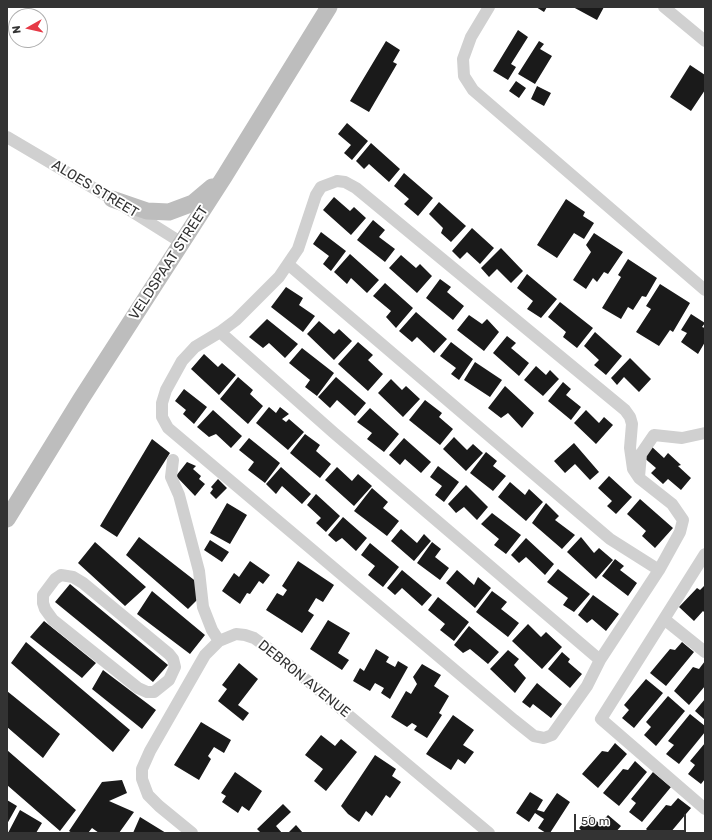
<!DOCTYPE html>
<style>
body{margin:0}
#map{position:relative;width:712px;height:840px;overflow:hidden;background:#fff;font-family:Rubik,sans-serif}
canvas{display:block}
.frame{position:absolute;inset:0;border:8px solid #333;pointer-events:none}
.north{position:absolute;left:8px;top:8px;width:40px;height:40px;box-sizing:border-box;background:#fff;border:1px solid #adadad;border-radius:50%;rotate:262deg;font-size:11px;font-weight:700;line-height:16px;text-align:center;color:#333}
.north::after{content:'';display:block;margin:auto;width:14px;height:18px;background:#e63946;clip-path:polygon(50% 0,100% 100%,50% 72%,0 100%)}
.scale{position:absolute;left:574px;top:814px;width:112px;height:18px;box-sizing:border-box;border:2px solid #333;border-top:0;padding-left:5px;font-size:12px;line-height:14px;white-space:nowrap;color:#333;-webkit-text-stroke:3px #fff;paint-order:stroke}
</style>
<div id="map">
<canvas width="712" height="840"></canvas>
<div class="frame"></div>
<div class="north">N</div>
<div class="scale">50 m</div>
</div>
<script>
const context = document.querySelector('canvas').getContext('2d');
context.lineJoin = 'round';
function paint(path, color) { context.fillStyle = color; context.fill(path, 'evenodd'); }
const toPath = rows => new Path2D(rows.map(r => 'M' + r).join(''));
function strokePath(path, color, width, dash) { context.strokeStyle = color; context.lineWidth = width; context.lineCap = dash ? 'butt' : 'round'; context.setLineDash(dash || []); context.stroke(path); }
function write(font, color, halo, rows, align = 'center') {
  context.font = font + ' Rubik,sans-serif'; context.lineWidth = 4; context.setLineDash([]); context.textBaseline = 'middle'; context.strokeStyle = halo; context.fillStyle = color; for (const [text, x, y, turn = 0] of rows) {
    context.save(); context.translate(x, y); context.rotate((+turn || 0) * Math.PI / 180); context.textAlign = isNaN(turn) ? turn : align; if (halo) context.strokeText(text, 0, 0); context.fillText(text, 0, 0); context.restore();
  }
}
paint(toPath([
 [536,7,547,7,544,12],
 [573,7,604,7,597,20],
 [518,30,528,37,511,64,516,67,508,80,493,71],
 [386,41,400,50,393,62,397,64,369,112,350,101],
 [539,41,544,44,540,49,552,56,535,84,518,74],
 [690,65,705,75,705,90,691,111,670,97],
 [516,81,526,88,519,98,509,91],
 [537,86,551,93,544,106,531,99],
 [347,123,368,141,352,160,344,153,351,145,338,134],
 [371,143,400,169,389,182,369,164,364,169,356,161],
 [404,173,433,198,418,216,404,204,409,199,394,186],
 [334,197,350,211,354,207,366,218,351,235,323,210],
 [566,199,585,212,583,216,594,223,584,239,574,233,557,258,537,245],
 [439,202,466,226,451,242,441,233,443,228,429,214],
 [373,220,385,230,379,237,395,249,385,262,357,240],
 [472,228,494,248,480,264,467,252,460,259,452,251],
 [321,232,346,251,331,271,323,264,329,256,313,244],
 [594,233,623,252,608,274,604,272,597,282,593,278,586,289,573,280,591,252,586,245],
 [501,248,523,271,511,283,497,269,489,277,481,268],
 [350,254,379,280,367,293,351,278,347,284,334,272],
 [401,255,416,268,420,264,432,276,417,293,389,268],
 [628,259,657,278,646,297,642,296,633,310,628,307,621,319,602,308,621,277,618,275],
 [527,274,557,299,541,318,527,309,533,301,517,288],
 [440,279,451,287,447,292,464,306,453,320,426,298],
 [385,283,413,308,396,328,386,317,391,311,373,296],
 [660,284,690,303,673,332,670,330,659,346,636,332,651,309,646,306],
 [286,287,303,298,299,305,315,316,303,332,271,307],
 [560,302,593,328,577,348,563,337,566,332,548,317],
 [416,312,447,339,434,353,417,337,412,342,399,331],
 [691,314,705,323,702,327,705,328,705,342,698,354,681,342,687,333,681,330],
 [469,315,482,324,487,319,499,332,484,351,457,330],
 [267,319,298,344,285,358,269,343,263,348,249,337],
 [319,321,334,334,339,329,352,341,334,360,307,334],
 [595,332,622,356,606,375,594,365,599,360,584,346],
 [507,336,516,343,511,348,529,363,519,376,493,353],
 [358,342,373,355,368,360,383,374,368,391,338,364],
 [451,342,473,359,459,380,451,374,456,368,440,356],
 [302,348,334,373,317,396,305,387,310,380,289,363],
 [204,354,218,367,222,363,236,375,219,395,191,369],
 [630,358,651,379,639,392,624,377,617,385,611,378],
 [475,362,502,380,490,397,464,380],
 [536,366,546,375,550,370,559,379,543,396,524,380],
 [238,377,253,390,250,394,263,406,248,424,220,399],
 [336,377,366,403,355,416,337,400,330,408,318,397],
 [391,379,402,390,406,386,420,399,403,417,378,393],
 [563,382,571,389,566,395,581,407,571,420,548,401],
 [505,386,534,413,522,428,508,413,501,418,488,408],
 [184,389,207,407,194,424,183,414,186,410,175,401],
 [425,400,442,413,439,417,453,429,440,445,409,420],
 [269,407,276,413,280,407,289,414,282,419,286,422,289,419,304,432,288,450,256,423],
 [370,408,399,434,384,452,367,439,372,433,357,422],
 [213,410,242,436,231,448,216,434,209,437,197,427],
 [586,410,599,423,604,417,613,425,596,444,574,423],
 [305,434,320,445,316,451,331,464,320,478,290,453],
 [454,437,467,450,473,444,483,453,466,471,443,449],
 [249,438,280,463,265,483,248,470,254,462,239,450],
 [404,438,431,462,421,473,405,459,400,465,389,455],
 [152,439,170,453,117,537,100,526],
 [574,443,599,472,590,480,575,464,565,473,554,461],
 [651,446,664,458,668,453,681,465,678,466,691,478,681,490,668,479,663,484,651,473,656,468,642,456],
 [486,452,497,461,493,466,506,476,493,491,470,473],
 [187,462,196,466,193,469,201,476,199,479,205,484,195,496,176,476],
 [438,466,459,482,444,502,435,495,442,486,430,477],
 [281,467,311,494,302,504,282,486,276,494,266,484],
 [337,467,352,481,358,474,372,486,354,506,325,480],
 [609,476,632,497,616,514,607,506,612,501,598,488],
 [218,479,227,488,216,499,210,493,213,489,211,487],
 [510,482,525,495,529,489,543,502,526,521,498,497],
 [466,485,488,507,477,520,464,507,456,513,448,504],
 [372,488,388,502,383,508,399,521,387,536,354,511],
 [316,494,340,516,326,532,316,523,321,518,307,505],
 [640,499,673,528,655,548,642,536,646,531,627,514],
 [227,503,247,515,230,544,210,533],
 [546,503,559,516,555,520,575,535,562,549,532,523],
 [492,513,521,535,506,554,494,545,499,539,481,524],
 [343,517,367,538,356,551,342,538,336,542,328,535],
 [401,529,417,543,424,534,431,541,414,561,391,541],
 [139,537,207,590,188,609,126,555],
 [581,537,594,553,599,548,613,560,596,579,567,552],
 [526,538,554,564,545,575,526,557,519,563,511,555],
 [210,540,229,552,222,562,204,550],
 [95,542,146,587,125,606,78,563],
 [432,542,441,549,435,557,449,568,440,580,417,563],
 [370,543,399,567,383,587,368,575,375,566,361,555],
 [615,559,624,566,620,570,637,583,628,596,602,576],
 [250,561,270,575,263,584,259,581,250,594,247,593,240,604,222,591,234,573,239,577],
 [298,561,334,585,323,602,316,598,308,611,314,615,302,633,266,610,277,593,283,596,287,590,282,586],
 [558,569,590,594,574,612,563,605,568,598,547,582],
 [402,570,432,595,422,606,402,588,395,595,387,588],
 [457,570,474,585,478,577,491,588,475,608,446,583],
 [70,584,168,665,153,682,55,602],
 [705,585,705,613,703,611,694,621,679,607,697,588,700,590],
 [152,591,205,635,190,654,137,614],
 [492,591,507,602,501,609,519,623,508,637,476,612],
 [593,595,619,614,606,631,592,619,587,623,578,615],
 [438,597,469,622,454,641,440,630,445,624,428,610],
 [328,620,350,633,338,653,349,660,342,670,310,649],
 [44,621,96,663,82,678,30,637],
 [528,624,541,637,546,632,562,647,542,669,512,641],
 [469,626,499,652,488,664,470,649,463,653,454,645],
 [26,642,130,730,113,752,11,663],
 [682,642,694,652,666,686,650,673,670,649,675,650],
 [376,649,389,657,386,662,395,667,398,661,408,667,390,699,381,693,384,688,375,683,370,691,353,681,360,668,364,671],
 [508,650,519,659,514,665,526,678,515,693,490,669],
 [562,652,570,659,568,662,582,674,570,688,548,669],
 [705,661,705,686,689,705,674,691,693,667,699,669],
 [239,663,258,679,238,705,249,713,243,721,218,701,227,689,222,685],
 [422,664,441,675,434,686,449,696,439,713,442,715,427,738,414,730,417,726,412,723,407,727,391,717,406,691,411,694,417,684,413,677],
 [103,670,156,710,142,729,92,689],
 [646,679,663,693,634,728,622,718,629,710,624,705],
 [537,683,562,704,551,718,533,704,530,708,522,702],
 [7,691,60,734,43,758,7,727],
 [668,696,685,711,656,746,644,735,651,727,646,722],
 [705,699,705,720,695,711],
 [690,714,705,726,705,732,679,764,666,754,674,745,668,741],
 [453,715,474,730,463,745,474,752,465,764,458,759,451,770,426,754],
 [201,722,231,740,224,753,214,747,208,756,211,759,199,780,174,765],
 [321,735,335,746,341,739,357,752,326,791,314,781,323,769,305,755],
 [615,743,627,754,598,788,582,774,602,751,608,752],
 [705,743,705,779,701,784,688,774,695,765,690,761],
 [7,750,76,810,60,831,7,785],
 [375,755,396,769,392,776,401,782,390,798,386,795,372,816,366,811,359,822,348,814,341,806],
 [635,761,647,772,619,806,603,793,623,769,628,770],
 [235,772,262,791,249,811,242,806,238,813,222,802,226,796,221,793],
 [653,772,671,787,642,822,629,812,636,803,631,799],
 [122,780,127,793,109,801,134,812,119,833,99,833,92,828,88,833,72,833,69,831,102,782],
 [530,792,543,800,537,810,544,812,557,793,570,802,550,833,546,833,538,828,544,819,535,813,529,822,516,813],
 [678,798,691,808,670,833,650,833,646,829,666,805,671,806],
 [7,800,17,806,7,824],
 [283,804,291,812,276,826,282,833,261,833,257,829],
 [20,810,42,823,36,833,8,833],
 [590,815,600,824,608,815,621,826,615,833,584,833,579,828],
 [140,817,166,833,133,833],
 [296,825,303,833,288,833]
]), '#1a1a1a');
strokePath(toPath([
 [489,7,471,37,463,59,464,76,473,90,705,290],
 [664,7,705,41],
 [7,137,112,199,182,243],
 [337,181,345,182,356,188,625,410,630,417,632,424,630,448,633,469,639,478,672,504,683,520,680,532,659,570,600,660,587,686,552,735,544,738,534,736,514,720,168,428,162,417,162,403,166,390,182,361,195,347,220,332,236,320,279,277,298,249,316,195,321,187,337,181],
 [289,265,610,539,659,570],
 [220,332,334,433,600,660],
 [173,460,171,477,179,495,199,571,203,607,212,630,219,641],
 [639,477,641,454,654,435,682,438,705,433],
 [705,554,601,719,705,809],
 [61,575,73,577,83,583,169,654,173,659,175,667,169,680,154,692,147,692,138,688,53,620,45,609,43,603,43,595,55,579,61,575],
 [664,619,705,652],
 [192,833,159,806,148,795,142,779,142,769,150,751,205,655,219,641,236,634,245,635,254,638,272,651,489,833]
]), '#d0d0d0', 12);
strokePath(toPath([
 [112,199,147,211,169,212,193,203,212,187],
 [7,519,81,399,224,177,329,7]
]), '#bdbdbd', 17);
write('14px', '#333', '#fff', [
 ["ALOES STREET",95,189,31],
 ["VELDSPAAT STREET",169,263,-57],
 ["DEBRON AVENUE",304,679,39]
]);
</script>
